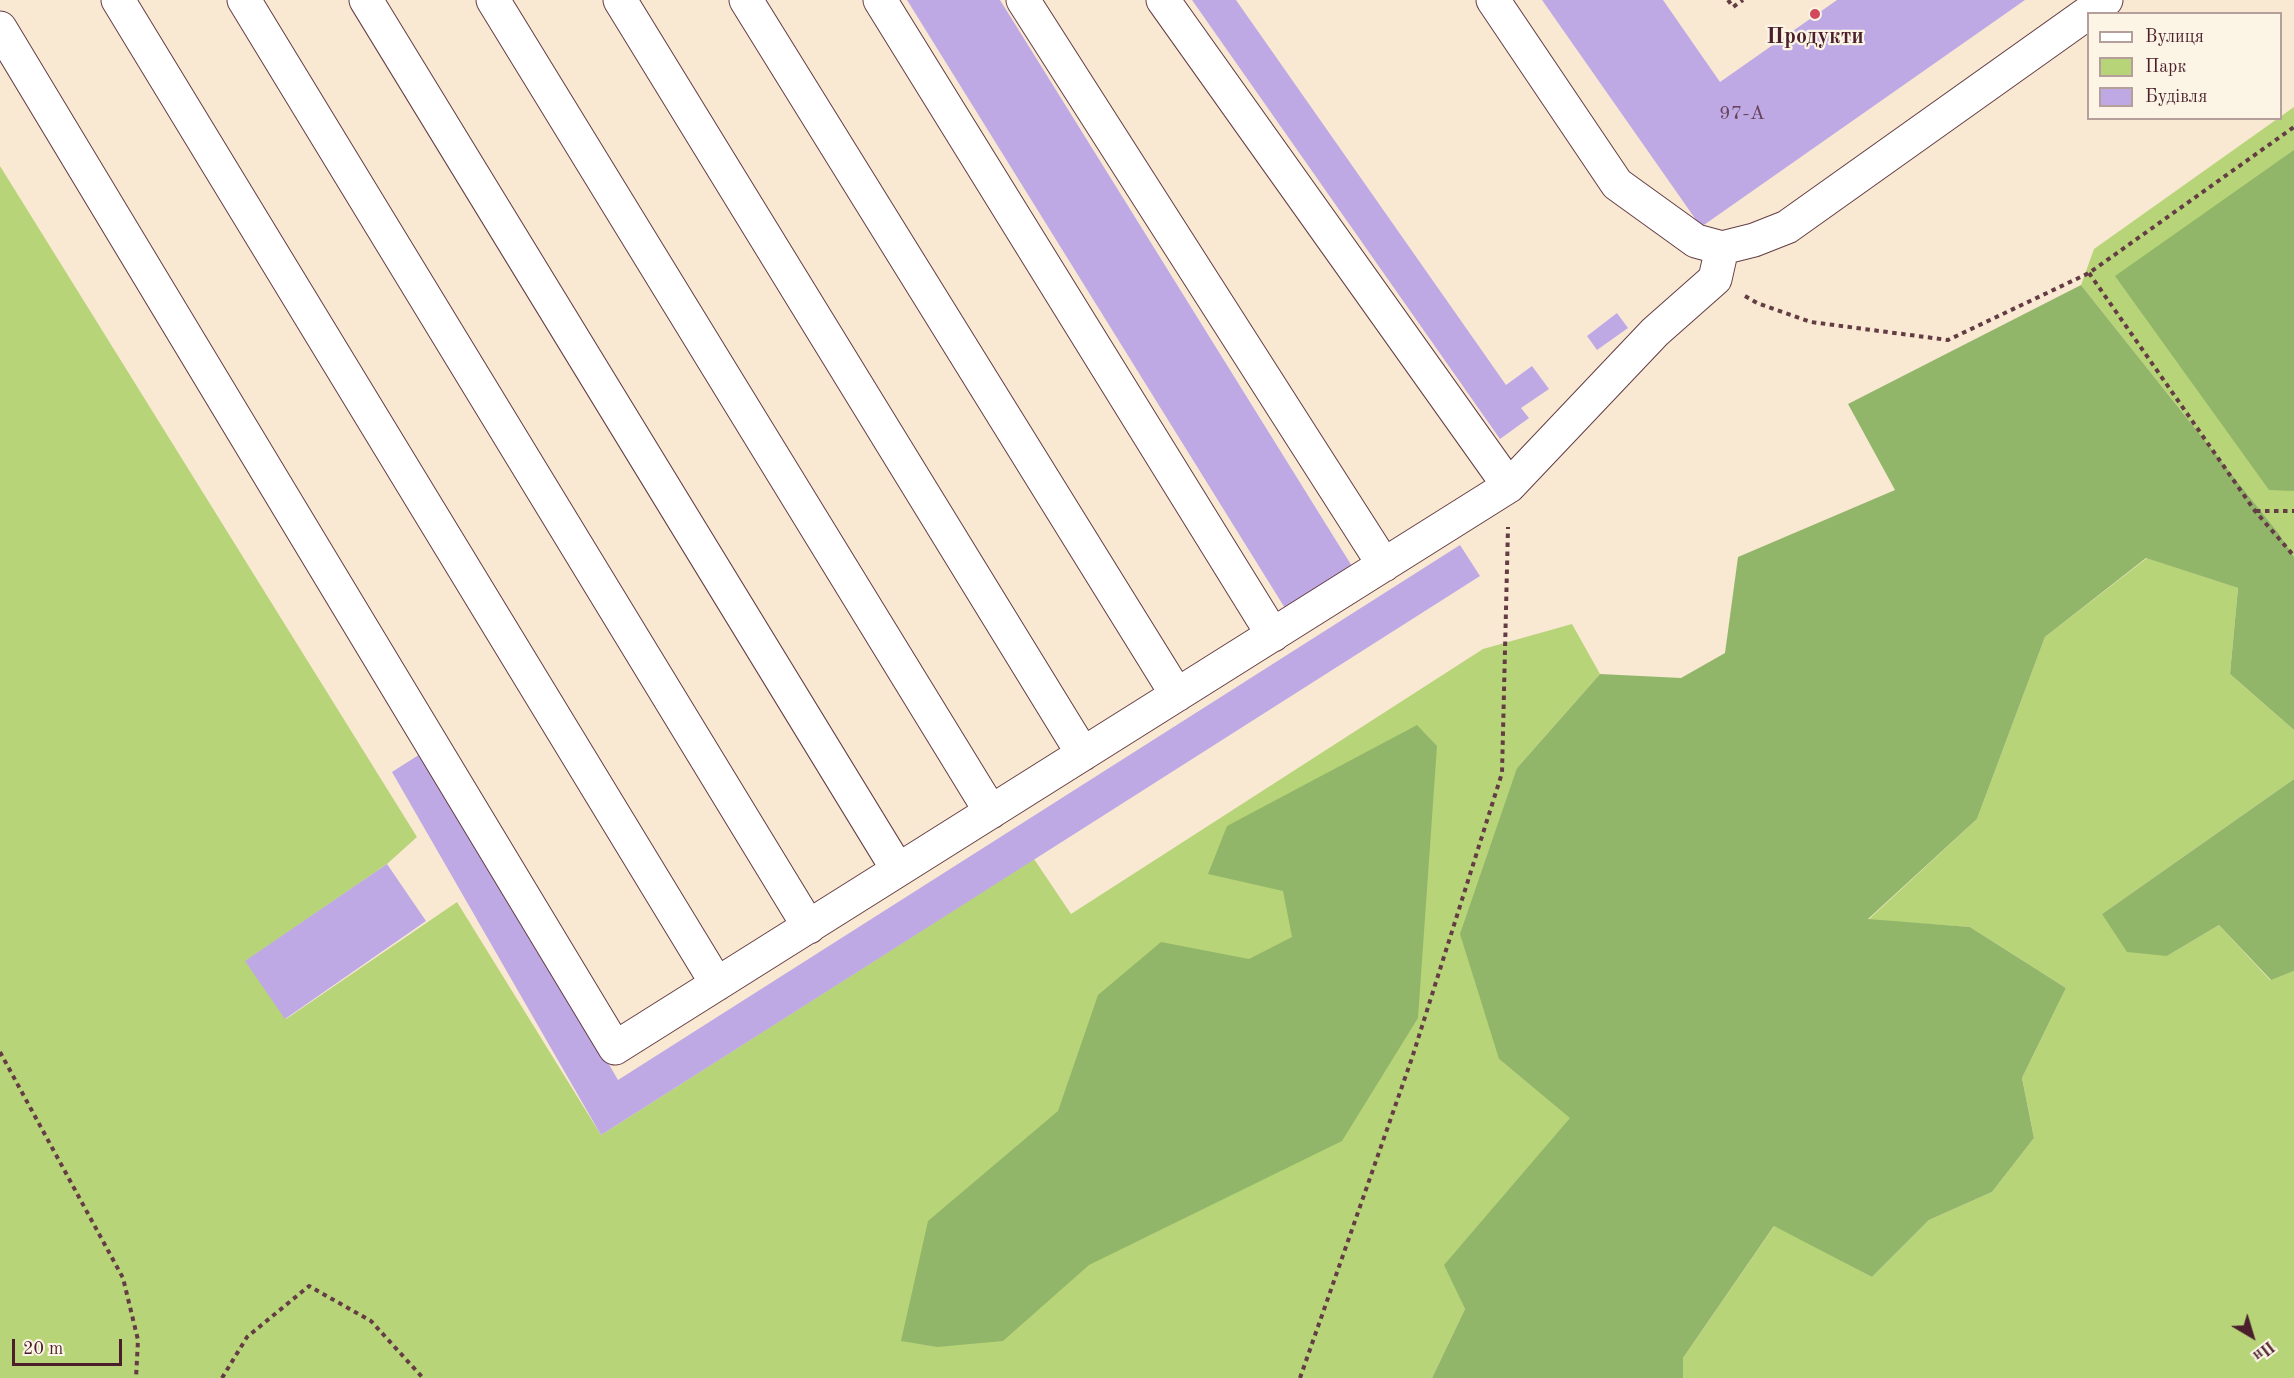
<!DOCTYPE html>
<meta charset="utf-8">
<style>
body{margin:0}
#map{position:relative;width:2294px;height:1378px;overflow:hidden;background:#f9e9d3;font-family:"Old Standard TT",serif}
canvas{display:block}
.legend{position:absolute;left:2087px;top:12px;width:195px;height:108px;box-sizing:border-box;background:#fcf5e5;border:2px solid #b59f9b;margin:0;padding:8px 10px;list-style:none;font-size:18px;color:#4a1f2b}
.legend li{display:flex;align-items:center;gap:12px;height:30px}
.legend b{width:30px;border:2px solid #b59f9b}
.north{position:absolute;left:2222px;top:1306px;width:60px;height:60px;-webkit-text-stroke:4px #fcf5e5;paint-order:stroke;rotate:142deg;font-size:16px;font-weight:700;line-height:24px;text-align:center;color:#4a1f2b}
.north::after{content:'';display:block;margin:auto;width:21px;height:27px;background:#4a1f2b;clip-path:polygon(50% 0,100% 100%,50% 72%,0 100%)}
.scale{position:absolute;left:12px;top:1339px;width:110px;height:27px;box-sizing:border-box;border:3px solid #4a1f2b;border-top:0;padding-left:8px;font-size:18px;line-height:21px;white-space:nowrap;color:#4a1f2b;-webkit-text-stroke:4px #fcf5e5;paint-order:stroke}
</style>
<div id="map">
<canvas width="2294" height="1378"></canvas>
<ul class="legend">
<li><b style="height:8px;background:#fff"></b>Вулиця</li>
<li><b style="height:16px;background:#b8d479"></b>Парк</li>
<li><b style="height:16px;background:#bea9e5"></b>Будівля</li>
</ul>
<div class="north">Пн</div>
<div class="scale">20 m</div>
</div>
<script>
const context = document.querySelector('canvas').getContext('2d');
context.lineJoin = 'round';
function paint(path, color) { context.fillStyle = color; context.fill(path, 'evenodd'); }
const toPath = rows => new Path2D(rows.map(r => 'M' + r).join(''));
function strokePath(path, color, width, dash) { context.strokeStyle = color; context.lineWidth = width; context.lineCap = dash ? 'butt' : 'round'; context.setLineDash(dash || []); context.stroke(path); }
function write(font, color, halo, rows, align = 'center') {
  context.font = font + ' "Old Standard TT",serif'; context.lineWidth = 4.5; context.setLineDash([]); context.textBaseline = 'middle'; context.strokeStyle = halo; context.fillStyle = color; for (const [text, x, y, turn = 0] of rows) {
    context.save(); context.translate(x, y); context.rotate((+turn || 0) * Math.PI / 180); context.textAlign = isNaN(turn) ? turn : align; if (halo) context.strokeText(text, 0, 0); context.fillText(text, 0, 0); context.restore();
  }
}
paint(toPath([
 [2294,107,2294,557,2280,535,2081,285,2094,249],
 [0,166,417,837,387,864,246,961,286,1019,457,902,601,1135,1034,859,1071,914,1483,649,1572,624,1600,674,1517,768,1499,1059,1571,1118,1445,1265,1465,1309,1432,1378,0,1378],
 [2147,558,2238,588,2230,674,2294,730,2294,779,2102,914,2167,956,2219,925,2270,980,2294,971,2294,1378,1683,1378,1683,1358,1775,1225,1872,1277,1929,1220,1992,1192,2034,1138,2022,1078,2066,988,1970,927,1868,920,1977,819,2045,637]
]), '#b8d479');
paint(toPath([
 [2294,150,2294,491,2269,490,2115,276],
 [2081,285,2280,535,2294,557,2294,730,2230,674,2238,588,2146,558,2045,637,1977,819,1868,919,1970,927,2066,988,2022,1078,2034,1138,1992,1192,1929,1220,1872,1277,1774,1226,1683,1358,1683,1378,1432,1378,1465,1309,1444,1265,1570,1118,1499,1059,1460,934,1517,768,1600,674,1681,678,1725,653,1738,557,1895,490,1848,404],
 [1417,725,1437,746,1418,1018,1342,1141,1089,1265,1003,1341,937,1347,901,1341,928,1221,1058,1111,1098,995,1161,942,1249,959,1292,937,1283,891,1208,874,1227,826],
 [2294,779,2294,971,2271,980,2219,925,2167,956,2127,952,2102,914]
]), '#92b669');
paint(toPath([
 [907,0,1000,0,1355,571,1288,613],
 [1192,0,1236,0,1506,385,1532,366,1549,389,1521,408,1529,418,1500,439],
 [1542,0,1663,0,1720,82,1837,0,2025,0,1701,227],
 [1617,313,1628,328,1597,350,1587,336],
 [1460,545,1480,576,601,1135,392,772,428,749,618,1080],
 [387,864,426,921,285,1019,245,961]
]), '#bea9e5');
const minor = toPath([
 [118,0,717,984],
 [244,0,809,927],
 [366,0,898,870],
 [493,0,991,812],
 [620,0,1083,754],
 [746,0,1177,695],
 [880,0,1273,635],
 [1023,0,1384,565],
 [1163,0,1509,486],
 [1493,0,1617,184,1696,241,1722,248,1754,240,1787,227,2106,0],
 [0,28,615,1048,1509,486,1655,332,1715,279,1722,248]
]);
strokePath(minor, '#643d44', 35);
strokePath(toPath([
 [1728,0,1733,7,1743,0],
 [2089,273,2255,511,2294,556],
 [1745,296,1757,303,1811,322,1948,340,2089,273,2294,127],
 [2256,511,2294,511],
 [0,1052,123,1278,138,1340,136,1378],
 [222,1378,247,1337,309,1286,371,1321,423,1378],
 [1300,1378,1412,1058,1502,773,1508,527]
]), '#643d44', 4, [4.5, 4.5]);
strokePath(minor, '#fff', 33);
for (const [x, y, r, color] of [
 [1815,14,6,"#d1495b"]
]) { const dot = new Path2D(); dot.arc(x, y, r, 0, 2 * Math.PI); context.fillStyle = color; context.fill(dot); strokePath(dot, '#fcf5e5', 2); }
write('20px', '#67425a', null, [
 ["97-А",1742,114]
]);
write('bold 22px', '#4a1f2b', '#fcf5e5', [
 ["Продукти",1815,37]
]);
</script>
